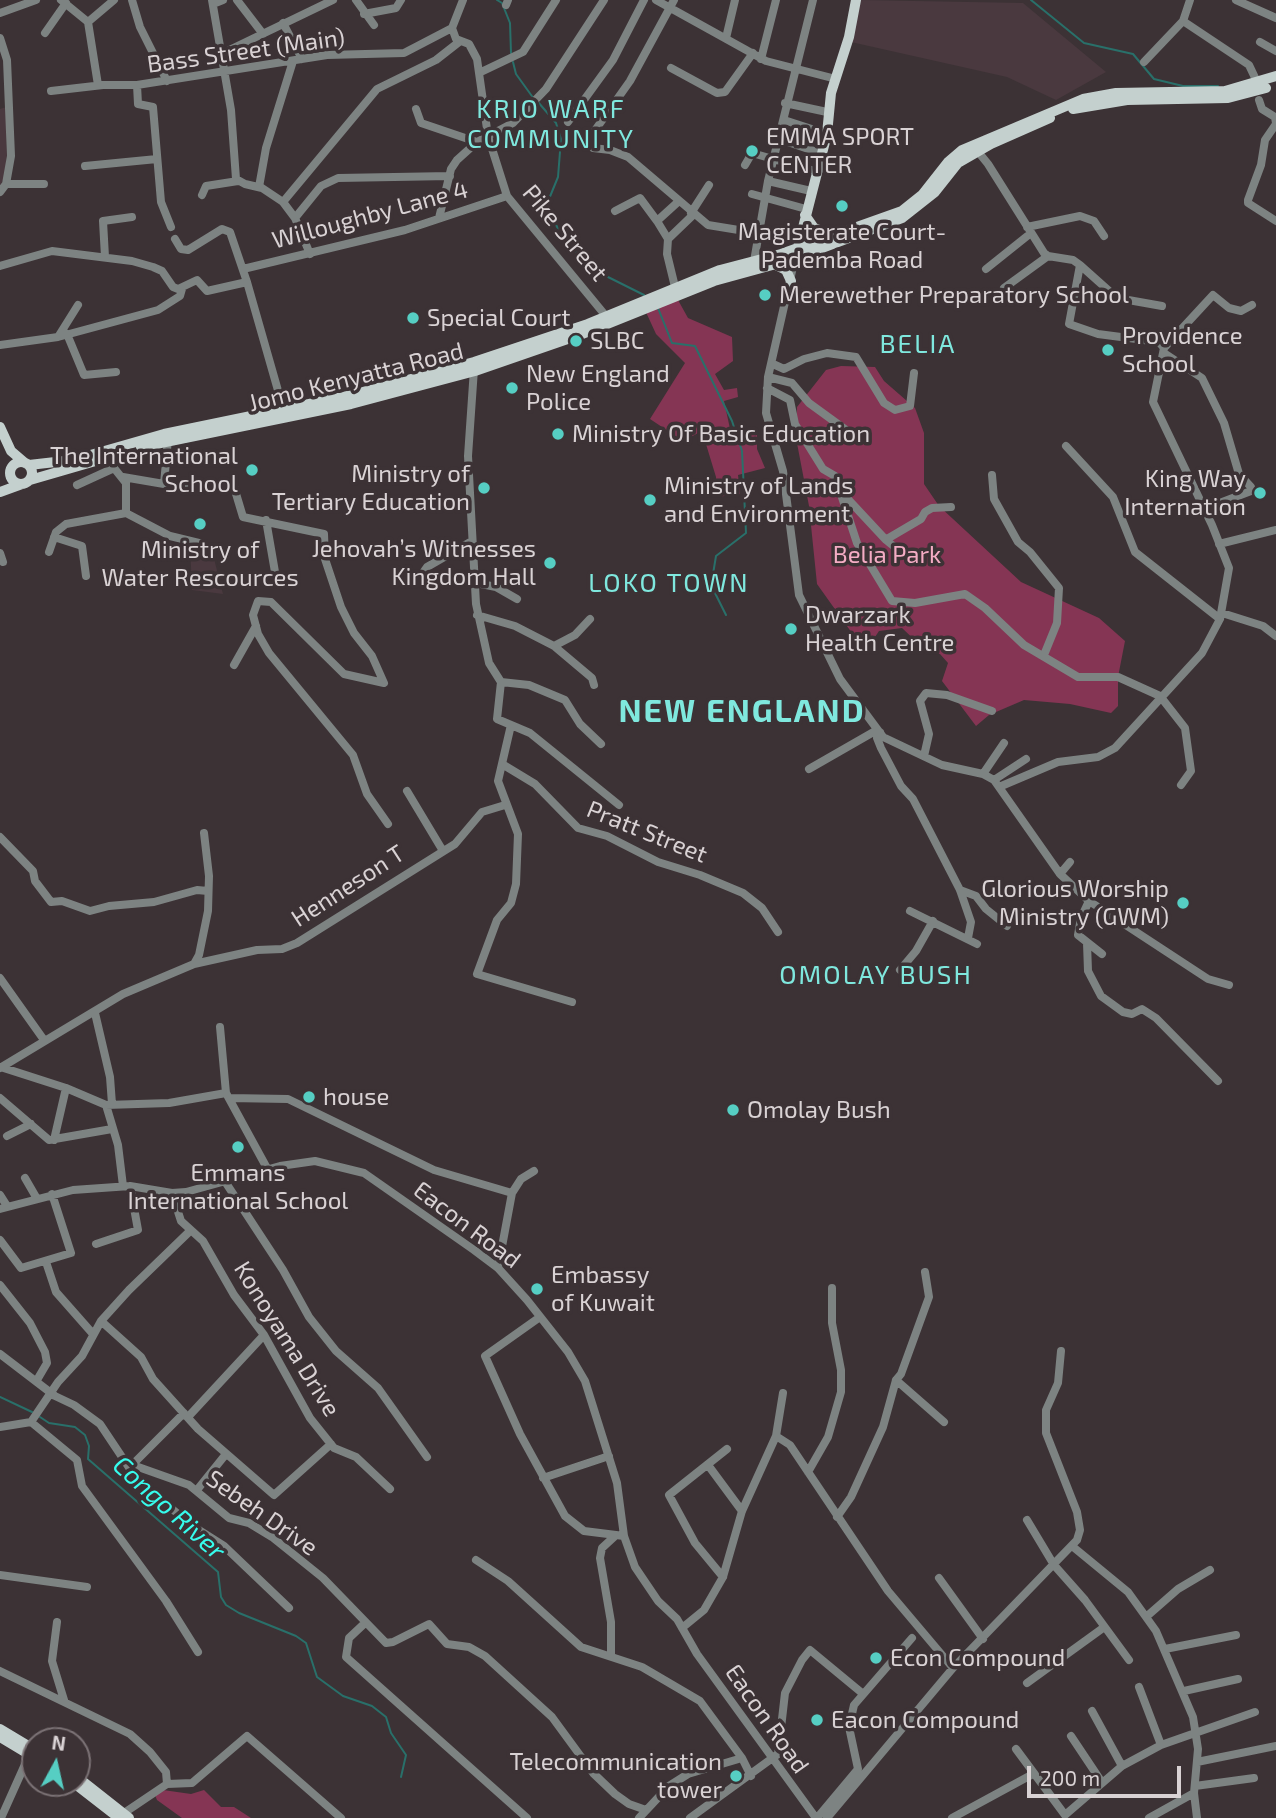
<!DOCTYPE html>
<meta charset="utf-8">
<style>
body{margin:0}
#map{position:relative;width:1276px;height:1818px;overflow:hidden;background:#3c3235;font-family:"Exo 2",sans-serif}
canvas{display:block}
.north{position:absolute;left:21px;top:1727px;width:70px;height:70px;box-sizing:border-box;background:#3c3235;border:2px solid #7b7275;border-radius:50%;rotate:8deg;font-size:19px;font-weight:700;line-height:28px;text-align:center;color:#d9d2d4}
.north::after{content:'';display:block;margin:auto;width:24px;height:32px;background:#56cec3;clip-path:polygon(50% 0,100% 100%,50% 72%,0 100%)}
.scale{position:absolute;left:1027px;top:1766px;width:154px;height:32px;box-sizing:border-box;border:4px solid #d9d2d4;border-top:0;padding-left:9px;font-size:21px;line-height:24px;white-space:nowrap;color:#d9d2d4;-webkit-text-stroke:5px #3c3235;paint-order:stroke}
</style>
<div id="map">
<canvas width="1276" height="1818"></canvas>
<div class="north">N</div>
<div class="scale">200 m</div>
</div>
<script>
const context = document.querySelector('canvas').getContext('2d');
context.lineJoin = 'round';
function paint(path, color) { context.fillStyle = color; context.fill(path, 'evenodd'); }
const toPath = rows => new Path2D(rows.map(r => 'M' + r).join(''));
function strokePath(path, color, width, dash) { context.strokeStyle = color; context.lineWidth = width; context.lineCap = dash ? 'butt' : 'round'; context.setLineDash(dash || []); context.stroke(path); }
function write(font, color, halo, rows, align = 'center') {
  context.font = font + ' "Exo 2",sans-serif'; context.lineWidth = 7; context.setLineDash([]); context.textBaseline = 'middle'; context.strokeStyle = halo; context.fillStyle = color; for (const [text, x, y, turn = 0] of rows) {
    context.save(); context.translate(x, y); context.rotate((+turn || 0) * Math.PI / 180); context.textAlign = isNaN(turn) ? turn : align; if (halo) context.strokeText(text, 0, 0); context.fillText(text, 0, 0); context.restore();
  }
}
paint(toPath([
 [861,0,1023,3,1106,72,1056,100,1007,77,851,42],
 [6,107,7,172,0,186,0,109],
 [190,544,211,547,223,594,192,590]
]), '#4a393f');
paint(toPath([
 [678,300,688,318,732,337,733,361,715,374,724,390,737,388,738,397,724,401,732,438,757,432,757,449,765,468,738,475,740,494,717,497,716,477,702,431,683,441,650,419,685,363,656,334,645,310],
 [841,366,875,367,884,381,915,408,924,433,924,484,939,506,1021,582,1099,618,1125,641,1118,677,1118,706,1111,713,1070,704,1024,700,989,715,976,726,942,681,948,663,940,654,924,649,902,628,879,631,873,640,859,643,817,584,809,506,796,438,797,407,826,370],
 [163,1790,191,1794,204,1790,221,1807,234,1807,251,1818,182,1818,157,1800,155,1795]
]), '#853554');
strokePath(toPath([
 [497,0,502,3,510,23,511,53],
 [1031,0,1084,43,1133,54,1154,79,1183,86,1218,86],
 [513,62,516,74,534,99],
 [538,102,556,123,561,139,558,177,549,199,549,210,559,231,588,267,644,295],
 [658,308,672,343,695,346,732,421,742,451,746,533,716,556,713,574,713,589,726,615],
 [0,1397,32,1412],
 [40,1417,49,1423,75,1427,85,1435,89,1446,88,1459,218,1572,221,1597,226,1605,239,1613,296,1636,306,1643,317,1677,343,1696,372,1706,386,1717,391,1733,406,1755,401,1777]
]), '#29706a', 2);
strokePath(toPath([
 [61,0,88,22,98,85],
 [132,0,140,27,167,81],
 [212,0,231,110,236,179,245,184,262,188,283,202,295,218,310,254],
 [237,0,263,34],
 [356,0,374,25],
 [656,0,766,61,836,79],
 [674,0,630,81,586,143,593,148,610,150,628,157,708,225,757,233],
 [1236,0,1276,18],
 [213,4,223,0],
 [506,5,508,0],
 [0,13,36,0],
 [364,14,396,8,401,0],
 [1183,21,1249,65,1258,84],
 [88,22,114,0],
 [283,23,302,59],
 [452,28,456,39,469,44,477,59,488,136,507,196,610,321],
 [45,33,66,3],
 [0,38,7,60,11,156,6,184,0,192],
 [726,38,735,0],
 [1260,42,1276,51],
 [221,54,333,0],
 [761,59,776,0],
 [1144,62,1183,21,1190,0],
 [671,68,717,93,725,92,753,53],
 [481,72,523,52,556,0],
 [137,85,138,104,153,107,161,202,171,227],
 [51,91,103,85,137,85,327,55,404,53,452,28,463,0],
 [1259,100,1262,109,1275,117,1276,123],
 [785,103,827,112],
 [416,109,421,123,477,142],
 [784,120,827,134],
 [568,122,613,60,644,0],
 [1276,124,1265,140,1261,165,1248,200,1248,203,1276,221],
 [779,139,820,153],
 [975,148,988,164,1044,253,1048,256,1073,260,1080,265,1069,324,1098,334,1159,342,1164,348],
 [745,165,752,153,815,171],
 [85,166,157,159],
 [768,181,811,191],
 [6,184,44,184],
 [259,187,266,148,293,61],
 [752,194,806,209],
 [202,195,206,186,238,181],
 [283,202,377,89,436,60,459,42],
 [615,211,640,198,657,221,679,201],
 [691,213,709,185],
 [295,218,321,186,338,178,450,176],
 [439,218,451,169,457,160,477,142,513,123,546,89,604,0],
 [657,221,668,239],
 [1027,227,1080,216,1094,221,1104,236],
 [175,239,181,249,188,250,222,229,230,232,247,282,285,415],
 [105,257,103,221,132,217],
 [795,258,768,377,766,413,783,471,799,595,840,679,883,737,942,765,983,774,994,780,1060,874,1089,901,1208,979,1229,985],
 [1080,265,1117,298,1162,306],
 [0,266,52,251,132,261,153,267,162,271,173,287,178,289,197,280,207,291,247,282],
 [753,267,768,181,813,0],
 [243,269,405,230,507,196],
 [986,269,1031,233],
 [1004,288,1048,256],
 [676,291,667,254,668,239,693,215],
 [67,334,84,375,116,372],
 [58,337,158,310,180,296,182,289],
 [0,345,58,337,78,305],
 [1164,348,1213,295,1229,308,1241,311,1252,305],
 [1164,353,1202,378,1224,423,1239,474,1251,487,1251,491,1204,509],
 [773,364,784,369,804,359,827,353,856,357,884,403,895,410,910,406,914,373],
 [474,369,468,456,476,604,489,663,501,682,497,719,530,733,619,805],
 [768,377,792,383,809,403,853,435],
 [767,388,790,400,795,424,823,469,835,476,857,543,892,601,915,603,965,594,985,608,1024,645,1078,677,1118,677,1160,696,1185,728,1191,771,1181,785],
 [1066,446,1113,497,1135,552,1220,619],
 [106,458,126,483,126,513,170,536,203,544],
 [992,475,994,499,1018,542,1030,552,1059,588,1057,623,1044,655],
 [123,477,164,484,234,487,243,517,324,534,325,559,341,607,354,633,372,656,384,683,344,674,271,602,258,601,253,615,258,634,269,653,353,755,367,794,388,824],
 [164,484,168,439],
 [77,485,112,469],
 [845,496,886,540,912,561],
 [266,520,275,572],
 [54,537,82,546,86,576],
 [887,539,921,519,925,512,932,508,951,507],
 [1219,544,1276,530],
 [49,552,56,532,66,524,126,513],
 [0,553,3,562],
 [420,577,427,567,472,541],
 [476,583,496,587,517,599],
 [1222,613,1263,626,1276,636],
 [477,615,515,626,554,646,592,678,594,685],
 [554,646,575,635,590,619],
 [234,665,256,626],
 [501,682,529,685,565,700,580,724,601,744],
 [511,725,498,781,518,834,516,884,511,903,497,920,477,974,572,1002],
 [880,732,877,738,881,748,901,786,913,799,960,890,971,922,968,938],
 [924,756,929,734,920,701,926,693,947,695,992,711],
 [502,764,535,784,578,828,607,836,658,862,700,875,743,893,762,908,778,932],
 [809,769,877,730],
 [983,774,1004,743],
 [994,780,1026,759],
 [999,787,1058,762,1098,757,1115,748,1202,653,1220,619,1229,568,1212,525,1153,402,1164,348],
 [407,791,443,851],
 [0,837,33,871,35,881,51,902,62,901,90,911,109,906,154,902,197,890,208,891],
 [1060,874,1070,862],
 [960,890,976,896,986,909,1007,926],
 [1089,901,1081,918,1078,935,1102,954],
 [910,911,977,944],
 [1087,943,1088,971,1101,996,1123,1012,1132,1014,1142,1009,1156,1018,1218,1081],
 [194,964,257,950,282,949,297,943,455,844,482,812,505,805],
 [900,970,916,951,933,921],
 [0,978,44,1040],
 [95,1013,110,1077,112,1104],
 [220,1027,226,1093,268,1170],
 [1,1067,66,1088,106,1105,118,1145,123,1186],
 [0,1068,123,994,194,964,199,955,208,911,209,876,204,833],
 [0,1098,49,1140,112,1129],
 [229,1098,288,1099,434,1170,512,1193],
 [106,1105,169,1103,226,1093],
 [7,1136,31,1124],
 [54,1140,66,1088],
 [25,1178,36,1197],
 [226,1183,283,1270,309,1317,336,1351,378,1388,427,1457],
 [172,1193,181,1221,203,1241,234,1295,264,1335,310,1418,334,1448,356,1457,390,1489],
 [0,1195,7,1206],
 [0,1209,73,1190,130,1186,172,1193,186,1192,280,1166,315,1161,364,1173,474,1250,498,1268,527,1300,568,1352,585,1381,617,1483,624,1536,635,1567,658,1601,677,1619,697,1654,816,1818],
 [0,1240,21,1268,71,1253,52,1194],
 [96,1244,138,1230,130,1186],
 [46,1262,56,1292,93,1334],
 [498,1268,512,1193,521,1179,534,1171],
 [0,1285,30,1323,45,1352,47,1363,37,1380],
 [540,1317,485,1356,520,1434,565,1516,584,1531,624,1536],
 [101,1321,141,1357,153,1379,198,1429,274,1495,331,1444],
 [0,1354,55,1396,74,1405,100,1424,138,1481,194,1527,224,1546,289,1608],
 [896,1380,944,1422],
 [188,1417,264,1335],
 [31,1422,77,1460,82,1486,166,1601,198,1652],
 [0,1427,31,1422,58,1382,82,1356,101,1321,129,1290,190,1231],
 [776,1436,790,1445,888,1591,953,1668],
 [127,1463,189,1485,229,1518,249,1523,272,1537,323,1578,386,1643,393,1642,429,1624,447,1644,469,1647,485,1656,552,1717,593,1773,615,1794,629,1804,646,1810],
 [132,1465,184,1413],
 [708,1465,742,1511],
 [808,1472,828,1437,841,1392,841,1370,832,1323,832,1288],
 [543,1478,609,1456],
 [197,1490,226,1454],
 [837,1517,851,1497,883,1427,896,1380,901,1374,929,1297,925,1272],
 [1027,1520,1054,1565,1085,1600,1129,1660],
 [1072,1546,1128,1592,1146,1617],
 [476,1560,508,1581,581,1647,642,1667,700,1701,742,1758,751,1776],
 [0,1575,87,1587],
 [723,1577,695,1543,669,1495,727,1449],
 [939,1578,983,1639],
 [57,1622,52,1661,64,1700],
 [365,1623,349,1638,346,1657,527,1818],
 [682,1628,704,1610,723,1577,742,1511,776,1436,783,1393],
 [1165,1649,1236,1635],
 [611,1656,611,1622,600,1558,602,1548,615,1536],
 [0,1671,130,1734,150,1752,166,1772,167,1784],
 [1027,1683,1103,1628],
 [1139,1687,1161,1745],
 [1184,1691,1238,1679],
 [1092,1711,1122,1766],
 [1071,1736,1101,1781],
 [1016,1749,1065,1815,1122,1766,1161,1745,1255,1712],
 [1197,1762,1276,1746],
 [1195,1786,1254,1778],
 [121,1815,167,1784,192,1783,247,1736,341,1818],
 [1,1818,31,1751],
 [639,1818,669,1786,688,1774,742,1758],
 [690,1818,778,1754,785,1693,802,1660,810,1650,862,1693],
 [817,1818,858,1769,849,1727,854,1705,912,1638],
 [827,1818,953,1668,1077,1540,1080,1530,1077,1512,1046,1433,1046,1410,1058,1383,1061,1351],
 [952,1818,1033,1774],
 [1149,1818,1194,1793],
 [1197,1818,1194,1793,1198,1749,1193,1717,1156,1631,1146,1617,1178,1589,1210,1570]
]), '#7d8382', 8);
strokePath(toPath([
 [1073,109,1127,100,1228,98,1266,88],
 [805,215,814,228,830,234],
 [797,251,827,134,831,93,849,37,856,0],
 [776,265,786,270,791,281],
 [0,427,11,451,25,463],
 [141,447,351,404,475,371,582,334,714,281,787,261,902,218,935,192,958,163,991,144,1050,118],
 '10 473a11 11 0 1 1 22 0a11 11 0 1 1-22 0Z',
 [29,465,73,460,164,434,348,396,474,362,588,324,720,270,781,254,902,211,922,195,948,162,962,150,1083,99,1116,93,1225,91,1276,76],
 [30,480,123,453],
 [0,492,22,484],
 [0,1729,35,1750],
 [0,1737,35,1758],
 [77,1777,129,1818],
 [74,1783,119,1818]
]), '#c4d0ce', 10);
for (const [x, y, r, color] of [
 [752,151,7,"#56cec3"],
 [842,206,7,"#56cec3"],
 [765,295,7,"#56cec3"],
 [413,318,7,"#56cec3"],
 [576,341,7,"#56cec3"],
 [1108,350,7,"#56cec3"],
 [512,388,7,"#56cec3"],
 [558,434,7,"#56cec3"],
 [252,470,7,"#56cec3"],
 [484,488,7,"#56cec3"],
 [1260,493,7,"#56cec3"],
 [650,500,7,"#56cec3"],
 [200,524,7,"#56cec3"],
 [550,563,7,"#56cec3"],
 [791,629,7,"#56cec3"],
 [1183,903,7,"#56cec3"],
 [309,1097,7,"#56cec3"],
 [733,1110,7,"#56cec3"],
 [238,1147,7,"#56cec3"],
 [537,1289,7,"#56cec3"],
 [876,1658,7,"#56cec3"],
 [817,1720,7,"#56cec3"],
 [736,1776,7,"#56cec3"]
]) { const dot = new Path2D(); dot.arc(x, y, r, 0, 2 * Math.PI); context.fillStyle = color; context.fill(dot); strokePath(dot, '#3c3235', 2.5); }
write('24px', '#d9d2d4', '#3c3235', [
 ["Bass Street (Main)",246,51,-8],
 ["Willoughby Lane 4",370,215,-15],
 ["Pike Street",565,233,50],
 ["Jomo Kenyatta Road",356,377,-14],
 ["Pratt Street",647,832,22],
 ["Henneson T",348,886,-33],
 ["Eacon Road",467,1225,37],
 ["Konoyama Drive",287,1339,58],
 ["Sebeh Drive",262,1513,35],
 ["Eacon Road",767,1719,55]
]);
write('24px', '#d9d2d4', '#3c3235', [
 ["EMMA SPORT",766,137],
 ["CENTER",766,165],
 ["Magisterate Court-",842,232,"center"],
 ["Pademba Road",842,260,"center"],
 ["Merewether Preparatory School",779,295],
 ["Special Court",427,318],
 ["Providence",1122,336],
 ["School",1122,364],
 ["SLBC",590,341],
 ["New England",526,374],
 ["Police",526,402],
 ["Ministry Of Basic Education",572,434],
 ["The International",238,456,"right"],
 ["School",238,484,"right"],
 ["Ministry of",470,474,"right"],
 ["Tertiary Education",470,502,"right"],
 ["King Way",1246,479,"right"],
 ["Internation",1246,507,"right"],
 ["Ministry of Lands",664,486],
 ["and Environment",664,514],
 ["Jehovah’s Witnesses",536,549,"right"],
 ["Kingdom Hall",536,577,"right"],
 ["Ministry of",200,550,"center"],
 ["Water Rescources",200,578,"center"],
 ["Dwarzark",805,615],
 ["Health Centre",805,643],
 ["Glorious Worship",1169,889,"right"],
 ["Ministry (GWM)",1169,917,"right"],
 ["house",323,1097],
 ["Omolay Bush",747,1110],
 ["Emmans",238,1173,"center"],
 ["International School",238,1201,"center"],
 ["Embassy",551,1275],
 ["of Kuwait",551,1303],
 ["Econ Compound",890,1658],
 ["Eacon Compound",831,1720],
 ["Telecommunication",722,1762,"right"],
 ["tower",722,1790,"right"]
], 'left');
write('24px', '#f4acc4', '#3c3235', [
 ["Belia Park",887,555]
]);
context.letterSpacing = '2px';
write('26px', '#7fe8de', '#3c3235', [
 ["KRIO WARF",551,109],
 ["COMMUNITY",551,139],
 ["BELIA",918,344],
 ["LOKO TOWN",669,583],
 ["OMOLAY BUSH",876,975]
]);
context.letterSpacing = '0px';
write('italic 26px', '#36fced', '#3c3235', [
 ["Congo River",169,1508,42]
]);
context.letterSpacing = '2px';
write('bold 32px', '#7fe8de', '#3c3235', [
 ["NEW ENGLAND",742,711]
]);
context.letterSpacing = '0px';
</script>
